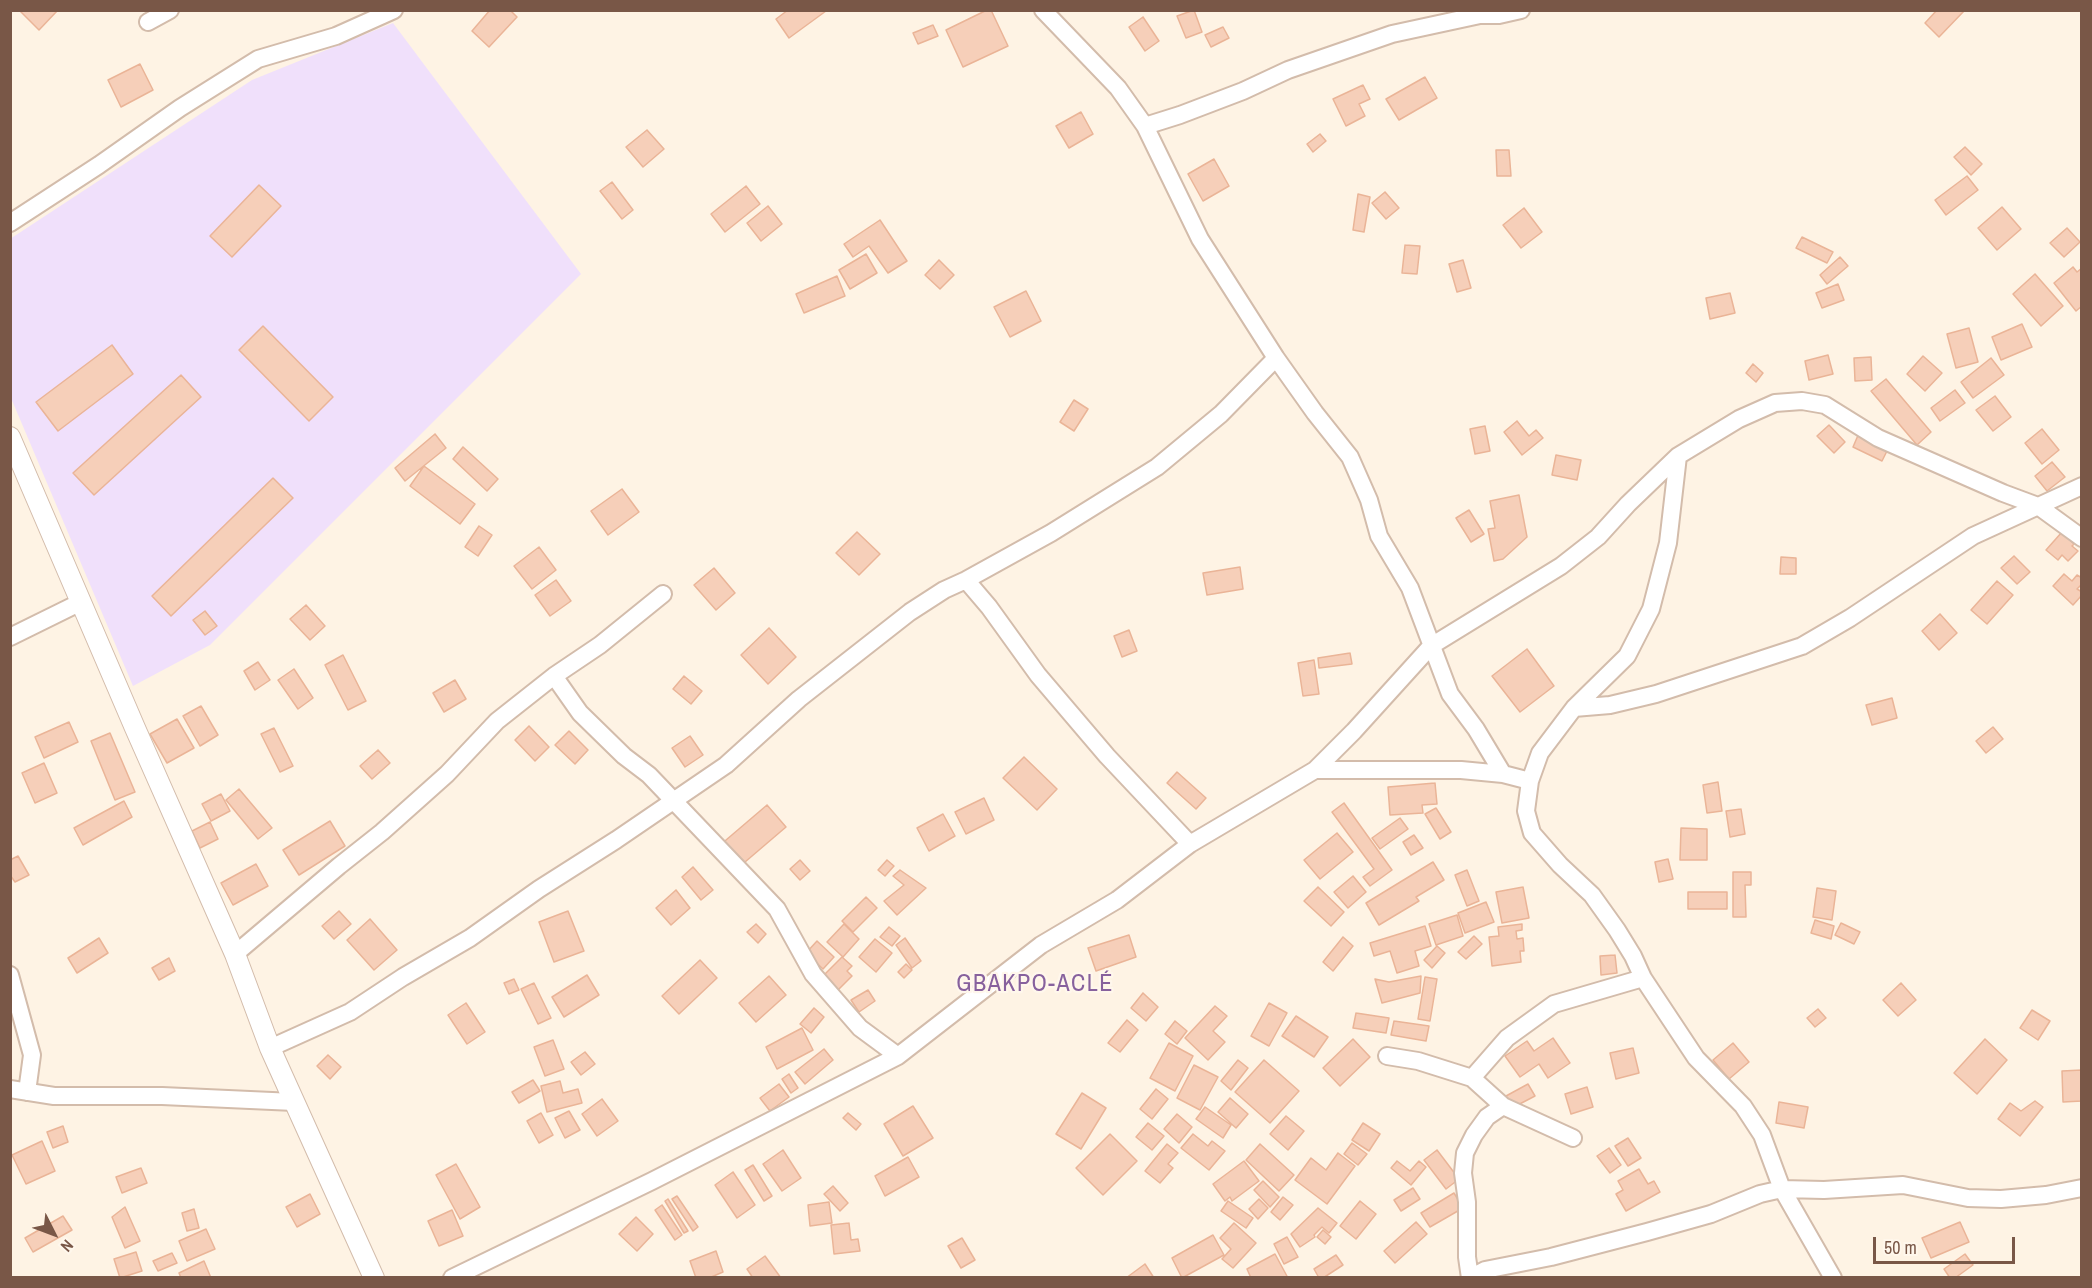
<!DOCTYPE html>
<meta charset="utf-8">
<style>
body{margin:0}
#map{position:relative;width:2092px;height:1288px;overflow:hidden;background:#fef3e4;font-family:"Archivo Narrow",sans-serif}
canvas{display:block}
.frame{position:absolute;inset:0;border:12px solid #795747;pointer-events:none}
.north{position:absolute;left:24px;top:1204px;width:60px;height:60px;-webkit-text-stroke:4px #fff7ec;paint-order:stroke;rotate:132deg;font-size:16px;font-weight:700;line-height:24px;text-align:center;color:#795747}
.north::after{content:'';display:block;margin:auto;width:21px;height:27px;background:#795747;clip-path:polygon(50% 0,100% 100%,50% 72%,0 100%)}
.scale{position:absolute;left:1873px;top:1237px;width:142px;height:27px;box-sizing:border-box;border:3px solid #795747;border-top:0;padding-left:8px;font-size:18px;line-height:21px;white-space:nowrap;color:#795747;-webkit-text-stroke:4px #fff7ec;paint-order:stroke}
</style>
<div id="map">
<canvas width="2092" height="1288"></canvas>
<div class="frame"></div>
<div class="north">N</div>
<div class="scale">50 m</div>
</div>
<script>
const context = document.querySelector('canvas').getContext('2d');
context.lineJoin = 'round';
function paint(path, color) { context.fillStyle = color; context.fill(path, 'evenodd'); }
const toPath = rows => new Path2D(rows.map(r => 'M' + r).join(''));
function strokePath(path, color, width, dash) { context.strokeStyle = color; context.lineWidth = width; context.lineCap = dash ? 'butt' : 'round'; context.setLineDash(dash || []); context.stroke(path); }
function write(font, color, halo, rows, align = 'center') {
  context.font = font + ' "Archivo Narrow",sans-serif'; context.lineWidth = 4.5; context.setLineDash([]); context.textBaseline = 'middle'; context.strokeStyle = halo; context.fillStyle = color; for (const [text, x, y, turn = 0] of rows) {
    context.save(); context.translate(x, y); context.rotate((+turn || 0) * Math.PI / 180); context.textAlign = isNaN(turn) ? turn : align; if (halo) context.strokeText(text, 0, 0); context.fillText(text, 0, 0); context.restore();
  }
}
paint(toPath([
 [393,23,581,274,210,645,133,686,11,398,10,239,252,80]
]), '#f0e0fb');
const building = toPath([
 [19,10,58,10,39,30,19,10],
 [490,10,510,10,517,17,489,47,472,31,490,10],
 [788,10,826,10,826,11,789,38,776,19,788,10],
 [987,10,991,10,1008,46,963,67,946,30,987,10],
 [1194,10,1202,32,1186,38,1177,16,1194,10],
 [1937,10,1965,10,1939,37,1925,23,1937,10],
 [1143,17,1159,41,1145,51,1129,27,1143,17],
 [933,25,938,36,918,44,913,33,933,25],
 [1223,27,1229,38,1211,47,1205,35,1223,27],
 [140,64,153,90,121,107,108,80,140,64],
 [1425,77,1437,98,1399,120,1386,99,1425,77],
 [1363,85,1370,99,1359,104,1365,116,1346,126,1333,99,1363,85],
 [1081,112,1093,134,1069,148,1056,126,1081,112],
 [647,130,664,149,643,167,626,147,647,130],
 [1320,134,1326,141,1313,152,1307,144,1320,134],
 [1965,147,1982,164,1971,175,1954,157,1965,147],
 [1496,150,1509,150,1511,176,1497,176,1496,150],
 [1214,159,1229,186,1203,201,1188,174,1214,159],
 [1967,176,1978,190,1946,215,1935,200,1967,176],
 [612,182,633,210,622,219,600,191,612,182],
 [259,185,281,206,232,257,210,236,259,185],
 [746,186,760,204,725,232,711,214,746,186],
 [1385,192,1399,208,1386,219,1372,203,1385,192],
 [1358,194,1370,197,1364,232,1353,230,1358,194],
 [768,206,782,224,761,241,747,223,768,206],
 [2002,207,2021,229,1997,250,1978,228,2002,207],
 [1524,208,1542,232,1521,248,1503,225,1524,208],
 [880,220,907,261,888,273,869,246,853,257,844,244,880,220],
 [2067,228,2080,242,2064,257,2050,243,2067,228],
 [1802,237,1833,252,1827,263,1796,248,1802,237],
 [1405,245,1420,246,1417,274,1402,273,1405,245],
 [866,254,877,273,850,289,839,270,866,254],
 [1840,257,1848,266,1827,284,1820,275,1840,257],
 [939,260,954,275,940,289,925,275,939,260],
 [1463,260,1471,288,1457,292,1449,264,1463,260],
 [2073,267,2077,272,2082,268,2082,306,2076,311,2054,283,2073,267],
 [2035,274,2063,306,2041,326,2013,294,2035,274],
 [837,276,845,296,804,313,796,294,837,276],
 [1838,284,1844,300,1822,308,1816,293,1838,284],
 [1026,291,1041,321,1010,337,994,307,1026,291],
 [1730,293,1735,313,1710,319,1706,298,1730,293],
 [2022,324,2032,347,2001,360,1992,337,2022,324],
 [263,326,333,397,309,421,239,350,263,326],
 [1969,328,1978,362,1956,368,1947,334,1969,328],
 [112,345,133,374,58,431,36,402,112,345],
 [1828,355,1833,374,1809,380,1805,361,1828,355],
 [1923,356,1942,373,1925,391,1907,374,1923,356],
 [1871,357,1872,380,1855,381,1854,358,1871,357],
 [1991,358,2004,375,1973,398,1961,382,1991,358],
 [1753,364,1763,373,1756,382,1746,373,1753,364],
 [181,375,201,397,94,495,73,473,181,375],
 [1886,379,1931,432,1917,445,1871,391,1886,379],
 [1955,390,1965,403,1940,421,1931,408,1955,390],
 [1995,396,2011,417,1993,431,1976,410,1995,396],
 [1074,400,1088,409,1074,431,1060,422,1074,400],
 [1517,421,1529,436,1536,430,1543,438,1522,455,1504,432,1517,421],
 [1829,425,1845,442,1834,453,1817,436,1829,425],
 [1485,426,1490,451,1475,454,1470,429,1485,426],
 [2042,429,2059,450,2042,464,2025,443,2042,429],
 [1859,433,1889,447,1882,461,1853,447,1859,433],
 [435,434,446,448,405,481,395,468,435,434],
 [463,447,498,479,487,491,453,459,463,447],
 [1556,455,1581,460,1577,480,1552,475,1556,455],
 [2052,462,2065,477,2047,491,2035,476,2052,462],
 [424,466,475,504,460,524,410,486,424,466],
 [273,478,293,498,171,616,152,596,273,478],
 [622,489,639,512,608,535,591,511,622,489],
 [1519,495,1527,537,1503,559,1494,561,1488,529,1495,528,1490,501,1519,495],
 [1469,510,1484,534,1471,542,1456,518,1469,510],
 [479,526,492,535,478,556,465,547,479,526],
 [857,532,880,554,859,575,836,553,857,532],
 [2062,532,2074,544,2072,546,2078,551,2068,561,2062,555,2058,560,2046,550,2062,532],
 [539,547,556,570,532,589,514,566,539,547],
 [2014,556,2030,572,2017,584,2001,568,2014,556],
 [1781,557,1796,558,1796,574,1780,574,1781,557],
 [1240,567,1243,589,1207,595,1203,573,1240,567],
 [714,568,735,593,716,610,694,585,714,568],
 [2064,574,2072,581,2077,575,2082,578,2082,584,2077,589,2082,592,2082,595,2073,605,2053,586,2064,574],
 [556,580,571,601,550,616,535,595,556,580],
 [1997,581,2013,595,1987,624,1971,610,1997,581],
 [306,605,325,626,310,640,290,619,306,605],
 [205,611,217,626,205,635,193,620,205,611],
 [1940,614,1957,633,1939,650,1922,631,1940,614],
 [769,628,796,657,768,684,741,655,769,628],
 [1129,630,1137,651,1122,657,1114,636,1129,630],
 [1527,649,1554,686,1520,712,1492,676,1527,649],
 [1350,653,1352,664,1319,668,1318,658,1350,653],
 [343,655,366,701,348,710,325,665,343,655],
 [1314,660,1319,694,1303,696,1298,663,1314,660],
 [258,662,270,680,255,690,244,671,258,662],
 [294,669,313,698,298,709,278,680,294,669],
 [684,676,702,691,691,704,673,689,684,676],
 [455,680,466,699,444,712,433,693,455,680],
 [1892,698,1897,718,1872,725,1866,705,1892,698],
 [201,706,218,735,200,746,183,716,201,706],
 [177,719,194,748,167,763,150,734,177,719],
 [69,722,78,742,44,758,35,737,69,722],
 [529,726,549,747,535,761,515,740,529,726],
 [1993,727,2003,739,1986,753,1976,741,1993,727],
 [274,728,293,766,280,772,261,734,274,728],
 [569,731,588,750,575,764,555,745,569,731],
 [110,733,135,792,115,800,91,741,110,733],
 [690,736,703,755,685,767,672,748,690,736],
 [378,750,390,763,372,779,360,766,378,750],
 [1024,757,1057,789,1037,810,1003,778,1024,757],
 [44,763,57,793,35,803,22,773,44,763],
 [1177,772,1206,798,1196,809,1167,783,1177,772],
 [1718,782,1722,811,1707,813,1703,785,1718,782],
 [1435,783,1437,804,1422,805,1423,813,1390,815,1388,787,1435,783],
 [239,789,272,828,258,839,226,800,239,789],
 [221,794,230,811,211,821,202,804,221,794],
 [984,798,994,820,966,834,955,812,984,798],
 [124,801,132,817,83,845,74,828,124,801],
 [1344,803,1392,870,1370,886,1363,877,1374,869,1332,812,1344,803],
 [767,805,786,827,738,868,719,846,767,805],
 [1436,808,1451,832,1440,839,1425,814,1436,808],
 [1741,809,1745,834,1730,837,1726,811,1741,809],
 [943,814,955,836,929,851,917,828,943,814],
 [1400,818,1408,829,1380,849,1372,838,1400,818],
 [330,821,345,846,299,875,283,850,330,821],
 [210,822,218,839,200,848,192,831,210,822],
 [1681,828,1707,829,1707,860,1680,860,1681,828],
 [1337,833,1353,852,1320,879,1304,860,1337,833],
 [1414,835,1423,848,1411,855,1403,842,1414,835],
 [18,856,29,875,15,882,10,875,10,860,18,856],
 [1668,859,1673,879,1659,882,1655,862,1668,859],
 [800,860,810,871,800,880,790,869,800,860],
 [887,860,894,866,885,876,878,870,887,860],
 [1433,862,1444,880,1416,897,1419,901,1379,925,1366,903,1433,862],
 [256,864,268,886,233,905,221,883,256,864],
 [693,867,713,890,701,900,682,877,693,867],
 [900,870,926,888,897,915,884,901,904,885,893,876,900,870],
 [1467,870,1479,901,1467,906,1455,875,1467,870],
 [1733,872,1751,872,1751,885,1745,885,1746,917,1733,917,1733,872],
 [1353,876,1366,892,1348,908,1334,892,1353,876],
 [1318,887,1344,912,1331,926,1304,901,1318,887],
 [1523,887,1529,918,1502,923,1496,892,1523,887],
 [1817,888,1836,891,1832,920,1813,917,1817,888],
 [676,890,690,908,671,925,656,908,676,890],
 [1688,892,1727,892,1727,909,1688,909,1688,892],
 [866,897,877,908,853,932,842,921,866,897],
 [1486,902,1494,922,1465,933,1458,913,1486,902],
 [339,911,351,924,334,939,322,926,339,911],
 [568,911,584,951,554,962,539,922,568,911],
 [1457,915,1463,936,1436,945,1429,924,1457,915],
 [370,919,397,950,374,970,347,940,370,919],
 [1815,920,1834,926,1831,939,1811,933,1815,920],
 [1841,923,1860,932,1854,944,1835,935,1841,923],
 [756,924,766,934,758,943,747,932,756,924],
 [844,924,859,939,843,957,827,942,844,924],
 [1522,924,1522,930,1516,931,1517,939,1523,938,1524,951,1520,951,1521,962,1492,966,1489,937,1499,936,1498,927,1522,924],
 [1425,926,1431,946,1415,951,1419,966,1397,973,1390,951,1374,956,1370,943,1425,926],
 [889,927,900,936,892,946,880,937,889,927],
 [1129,935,1136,957,1096,971,1088,948,1129,935],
 [1474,936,1482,944,1466,959,1458,952,1474,936],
 [1343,937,1353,946,1333,971,1323,962,1343,937],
 [99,938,108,953,77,973,68,958,99,938],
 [905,938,921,961,912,968,896,945,905,938],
 [875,939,892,953,876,972,859,957,875,939],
 [817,941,834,957,823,969,806,953,817,941],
 [1437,946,1445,953,1432,968,1424,960,1437,946],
 [1615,955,1617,973,1601,975,1600,956,1615,955],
 [842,957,852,966,847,971,852,976,838,990,824,975,842,957],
 [169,958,175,971,159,980,152,968,169,958],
 [700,960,717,978,679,1014,662,996,700,960],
 [906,964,912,970,904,978,898,972,906,964],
 [587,975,599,995,564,1017,552,997,587,975],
 [769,976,786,995,756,1022,739,1003,769,976],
 [1421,976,1420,993,1382,1003,1375,979,1389,982,1421,976],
 [1425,977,1437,979,1430,1021,1418,1019,1425,977],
 [514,979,519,990,509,994,504,983,514,979],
 [534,983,551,1018,538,1024,521,989,534,983],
 [1901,983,1916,1000,1898,1016,1883,1000,1901,983],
 [868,990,875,1001,859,1012,851,1000,868,990],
 [1143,993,1158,1007,1146,1021,1131,1008,1143,993],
 [466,1003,485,1032,467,1044,448,1015,466,1003],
 [1269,1003,1287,1013,1269,1046,1251,1036,1269,1003],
 [1215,1006,1227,1016,1213,1031,1225,1042,1208,1060,1185,1038,1215,1006],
 [814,1008,824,1017,811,1033,800,1024,814,1008],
 [1818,1009,1826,1018,1815,1027,1807,1018,1818,1009],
 [2032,1010,2050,1021,2038,1040,2020,1028,2032,1010],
 [1356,1013,1389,1018,1386,1033,1353,1028,1356,1013],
 [1296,1016,1328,1037,1314,1057,1282,1036,1296,1016],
 [1127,1020,1138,1030,1120,1052,1108,1043,1127,1020],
 [1175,1021,1187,1031,1177,1044,1165,1034,1175,1021],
 [1394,1021,1429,1026,1426,1041,1391,1035,1394,1021],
 [802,1028,813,1050,777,1069,766,1047,802,1028],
 [1553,1038,1570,1063,1548,1078,1539,1064,1520,1077,1505,1056,1527,1041,1534,1051,1553,1038],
 [1353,1039,1370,1057,1340,1086,1323,1068,1353,1039],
 [1985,1039,2007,1060,1977,1094,1954,1073,1985,1039],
 [553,1040,564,1069,545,1076,534,1047,553,1040],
 [1169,1043,1193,1056,1175,1091,1150,1078,1169,1043],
 [1733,1043,1749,1062,1729,1079,1713,1060,1733,1043],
 [1633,1048,1639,1073,1616,1079,1610,1053,1633,1048],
 [824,1049,833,1060,805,1084,795,1072,824,1049],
 [585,1052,595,1064,581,1075,571,1062,585,1052],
 [328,1055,341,1067,330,1079,317,1066,328,1055],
 [1238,1060,1248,1068,1231,1090,1221,1081,1238,1060],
 [1264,1060,1299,1091,1270,1123,1235,1092,1264,1060],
 [1194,1065,1218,1077,1200,1110,1177,1098,1194,1065],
 [2082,1070,2082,1101,2063,1102,2062,1071,2082,1070],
 [789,1074,798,1088,791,1093,782,1079,789,1074],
 [533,1080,540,1091,519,1103,512,1092,533,1080],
 [560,1081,563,1093,578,1089,582,1103,547,1112,541,1086,560,1081],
 [779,1084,789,1097,770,1111,760,1098,779,1084],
 [1528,1084,1535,1096,1512,1108,1506,1096,1528,1084],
 [1587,1087,1593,1107,1571,1114,1565,1094,1587,1087],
 [1156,1089,1168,1099,1152,1119,1140,1109,1156,1089],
 [1082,1093,1106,1108,1081,1149,1056,1134,1082,1093],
 [1230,1098,1248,1114,1236,1128,1218,1112,1230,1098],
 [602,1099,618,1121,597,1136,582,1114,602,1099],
 [2035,1101,2043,1107,2020,1136,1998,1119,2010,1103,2021,1111,2035,1101],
 [1779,1102,1808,1107,1804,1128,1776,1123,1779,1102],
 [913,1106,933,1138,903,1156,884,1124,913,1106],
 [1205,1107,1231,1125,1223,1138,1196,1119,1205,1107],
 [569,1111,580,1130,565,1138,555,1118,569,1111],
 [541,1113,553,1135,539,1143,527,1121,541,1113],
 [848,1113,861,1124,856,1130,843,1118,848,1113],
 [1177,1114,1192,1127,1179,1143,1164,1129,1177,1114],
 [1286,1116,1304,1131,1288,1150,1270,1134,1286,1116],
 [1148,1123,1164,1136,1152,1150,1136,1137,1148,1123],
 [1363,1123,1380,1134,1369,1151,1352,1140,1363,1123],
 [63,1126,68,1142,53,1148,47,1132,63,1126],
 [1110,1134,1137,1161,1103,1195,1076,1168,1110,1134],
 [1193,1134,1208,1146,1212,1141,1225,1151,1209,1170,1181,1148,1193,1134],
 [1628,1138,1641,1158,1628,1166,1615,1146,1628,1138],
 [42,1141,55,1171,26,1184,12,1155,42,1141],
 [1352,1143,1367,1154,1358,1165,1344,1154,1352,1143],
 [1167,1144,1178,1153,1168,1164,1173,1168,1160,1183,1145,1171,1167,1144],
 [1260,1144,1294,1175,1279,1191,1246,1160,1260,1144],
 [1609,1148,1621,1165,1610,1173,1597,1156,1609,1148],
 [783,1150,801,1178,782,1191,763,1164,783,1150],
 [1437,1150,1459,1179,1446,1189,1424,1160,1437,1150],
 [1338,1153,1355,1166,1327,1204,1295,1180,1311,1158,1326,1170,1338,1153],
 [908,1157,919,1177,885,1196,875,1176,908,1157],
 [1244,1161,1259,1181,1232,1201,1230,1197,1225,1201,1213,1184,1244,1161],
 [1397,1161,1410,1171,1419,1161,1426,1167,1411,1185,1391,1168,1397,1161],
 [456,1164,480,1207,460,1219,436,1175,456,1164],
 [753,1165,772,1196,764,1201,745,1170,753,1165],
 [141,1168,147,1183,122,1193,116,1177,141,1168],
 [1639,1169,1648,1184,1654,1181,1660,1192,1626,1211,1616,1194,1623,1190,1618,1181,1639,1169],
 [733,1172,755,1205,737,1218,715,1185,733,1172],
 [1263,1181,1279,1197,1270,1207,1254,1190,1263,1181],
 [833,1186,848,1203,840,1211,824,1194,833,1186],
 [1413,1188,1420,1199,1401,1211,1394,1200,1413,1188],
 [1454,1193,1463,1208,1430,1227,1421,1213,1454,1193],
 [310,1194,320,1214,297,1227,286,1207,310,1194],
 [677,1196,698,1227,693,1231,672,1199,677,1196],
 [1283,1197,1293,1205,1280,1220,1271,1212,1283,1197],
 [668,1199,688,1231,684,1233,665,1201,668,1199],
 [1259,1199,1268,1208,1258,1219,1249,1209,1259,1199],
 [1228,1201,1253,1218,1246,1228,1221,1211,1228,1201],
 [1360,1201,1376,1214,1356,1239,1340,1226,1360,1201],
 [829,1202,832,1223,810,1226,808,1205,829,1202],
 [662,1205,682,1235,675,1240,655,1210,662,1205],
 [125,1207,140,1241,125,1248,112,1217,125,1207],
 [1318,1208,1337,1223,1329,1233,1322,1227,1314,1235,1315,1237,1300,1247,1291,1234,1318,1208],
 [194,1209,199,1228,187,1231,182,1213,194,1209],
 [452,1210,463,1236,439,1246,428,1221,452,1210],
 [63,1216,72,1230,33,1252,25,1238,63,1216],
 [636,1217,653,1234,637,1251,619,1234,636,1217],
 [1416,1222,1427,1234,1395,1263,1384,1251,1416,1222],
 [1960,1222,1969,1242,1931,1258,1922,1238,1960,1222],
 [849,1223,851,1240,858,1239,860,1251,834,1254,831,1225,849,1223],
 [1234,1223,1256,1243,1233,1268,1222,1259,1231,1249,1220,1238,1234,1223],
 [206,1229,215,1249,187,1261,179,1241,206,1229],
 [1323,1230,1331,1237,1325,1244,1317,1237,1323,1230],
 [1213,1235,1224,1255,1182,1278,1172,1258,1213,1235],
 [1287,1237,1298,1257,1284,1264,1274,1244,1287,1237],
 [962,1238,975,1260,961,1268,948,1246,962,1238],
 [716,1251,723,1272,709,1278,696,1278,690,1261,716,1251],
 [136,1252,142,1271,120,1278,114,1259,136,1252],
 [172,1253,177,1263,158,1271,153,1261,172,1253],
 [1275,1254,1288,1278,1251,1278,1247,1269,1275,1254],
 [1965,1254,1973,1265,1955,1278,1950,1278,1944,1269,1965,1254],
 [1336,1255,1343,1265,1323,1278,1319,1278,1314,1269,1336,1255],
 [765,1256,781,1278,753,1278,747,1269,765,1256],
 [204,1261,211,1278,181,1278,179,1273,204,1261],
 [1145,1264,1154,1278,1126,1278,1145,1264]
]);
paint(building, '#f6cfb9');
strokePath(building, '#eab497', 1.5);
const minor = toPath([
 [1043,10,1118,88,1145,126,1200,239,1276,358,1315,413,1350,457,1369,500,1379,536,1410,588,1450,694,1476,729,1503,774],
 [148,22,170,10],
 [1145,126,1180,115,1243,91,1288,70,1392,34,1480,15,1499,15,1521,10],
 [10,223,99,165,180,108,258,59,336,36,394,10],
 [1678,456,1668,543,1651,609,1627,656,1574,708,1540,753,1530,781,1526,811,1532,833,1560,865,1592,895,1617,930,1633,956,1643,978,1696,1058,1743,1106,1762,1135,1782,1189,1833,1278],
 [966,580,989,607,1038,675,1107,756,1190,844],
 [10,637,81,602],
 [554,676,580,713,624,756,649,775,777,909,813,974,860,1028,898,1056],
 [1574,708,1610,705,1656,694,1802,646,1850,618,1973,536,2082,486],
 [1315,770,1461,770,1503,774,1530,781],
 [235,954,339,866,382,832,447,774,497,721,554,676,600,645,663,594],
 [10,975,32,1055,27,1092],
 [270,1048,350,1012,403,977,470,938,539,889,616,840,726,765,799,699,910,612,944,590,966,580,1051,533,1157,467,1221,414,1276,358],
 [1387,1056,1418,1061,1472,1078,1503,1106,1573,1138],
 [1472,1078,1507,1038,1554,1004,1643,978],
 [10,1089,54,1096,162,1096,294,1102],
 [1503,1106,1487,1117,1474,1135,1465,1153,1463,1173,1467,1202,1467,1257,1470,1278,1485,1270,1551,1257,1647,1232,1711,1214,1760,1194,1782,1189,1824,1190,1903,1185,1968,1198,2001,1199,2046,1195,2082,1188],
 [452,1278,652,1181,898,1056,1041,945,1117,900,1190,844,1315,770,1354,731,1431,646,1561,566,1598,537,1628,504,1678,456,1739,419,1775,403,1802,401,1825,405,1878,438,2003,493,2038,506,2082,538]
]);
const tertiary = toPath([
 [10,437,135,728,235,954,270,1048,374,1278]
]);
strokePath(minor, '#d3bcab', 20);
strokePath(tertiary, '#d3bcab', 22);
strokePath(minor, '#fff', 16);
strokePath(tertiary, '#fff', 20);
context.letterSpacing = '1.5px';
write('24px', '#87619d', '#fff7ec', [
 ["GBAKPO-ACLÉ",1035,985]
]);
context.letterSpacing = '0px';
</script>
